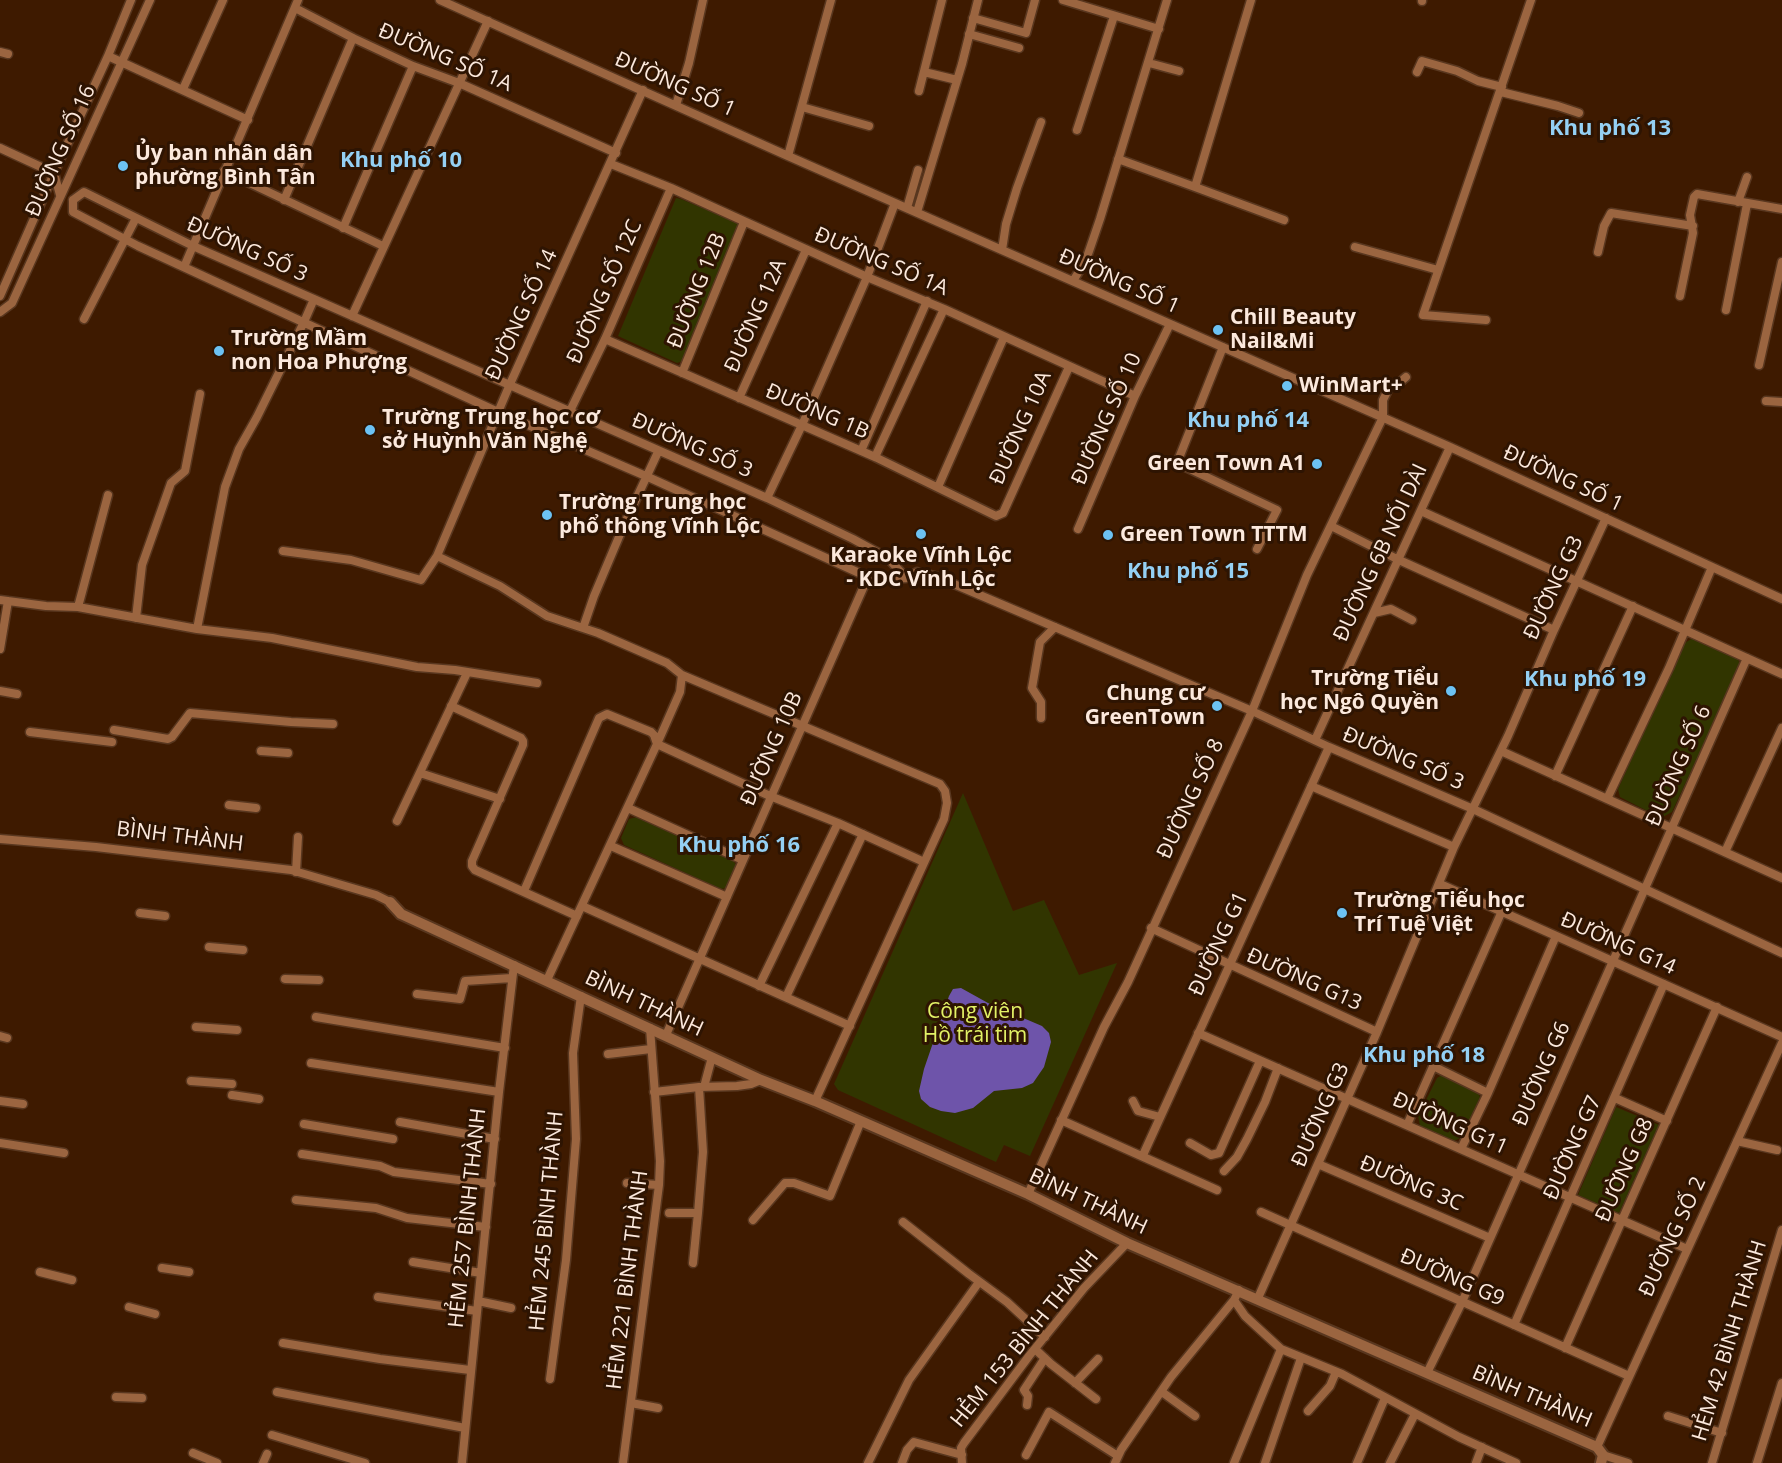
<!DOCTYPE html>
<meta charset="utf-8">
<style>
body{margin:0}
canvas{display:block;background:#3e1a00}
</style>
<canvas width="1782" height="1463"></canvas>
<script>
const context = document.querySelector('canvas').getContext('2d');
context.lineJoin = 'round';
function paint(path, color) { context.fillStyle = color; context.fill(path, 'evenodd'); }
const toPath = rows => new Path2D(rows.map(r => 'M' + r).join(''));
function strokePath(path, color, width, dash) { context.strokeStyle = color; context.lineWidth = width; context.lineCap = dash ? 'butt' : 'round'; context.setLineDash(dash || []); context.stroke(path); }
function write(font, color, halo, rows, align = 'center') {
  context.font = font + ' "Open Sans",sans-serif'; context.lineWidth = 6; context.setLineDash([]); context.textBaseline = 'middle'; context.strokeStyle = halo; context.fillStyle = color; for (const [text, x, y, turn = 0] of rows) {
    context.save(); context.translate(x, y); context.rotate((+turn || 0) * Math.PI / 180); context.textAlign = isNaN(turn) ? turn : align; if (halo) context.strokeText(text, 0, 0); context.fillText(text, 0, 0); context.restore();
  }
}
paint(toPath([
 [676,198,681,199,738,223,738,230,683,361,677,363,618,336],
 [1693,638,1738,658,1740,666,1672,812,1661,818,1620,797,1618,789,1683,644],
 [963,793,1013,911,1044,900,1079,975,1117,963,1030,1156,1004,1145,996,1162,838,1090,834,1084],
 [637,817,733,860,736,865,726,888,721,889,624,845,621,838,629,819],
 [1442,1075,1447,1076,1478,1093,1480,1097,1462,1137,1454,1141,1420,1126,1418,1116,1437,1078],
 [1616,1107,1659,1125,1619,1213,1578,1195]
]), '#313500');
paint(toPath([
 [961,988,988,1003,1042,1026,1049,1033,1051,1042,1044,1067,1033,1083,1022,1088,994,1091,973,1108,955,1113,941,1111,930,1107,921,1099,919,1091,924,1069,949,996,953,989]
]), '#6e54aa');
const minor = toPath([
 [440,0,788,156,1450,447,1782,599],
 [1063,0,1159,29],
 [1422,1,1422,0],
 [295,8,353,38,413,66,459,83,616,153],
 [973,18,1026,33,1035,0],
 [969,34,1019,48],
 [0,52,8,54],
 [108,56,248,120],
 [1149,63,1179,71],
 [924,72,957,80],
 [1417,72,1422,61,1457,71,1478,81,1502,87],
 [183,89,223,0],
 [919,91,942,0],
 [1501,92,1558,106,1579,113],
 [676,105,689,63,703,0],
 [802,107,869,126],
 [1077,130,1114,16],
 [0,148,54,173,60,195],
 [788,156,831,0],
 [1118,159,1195,187,1251,0],
 [611,164,671,188,867,277,944,309,1135,396],
 [224,171,383,246],
 [1195,187,1284,220],
 [73,200,73,212,138,246,498,412,648,477,868,577,878,579,906,578,917,572,935,576,1252,711,1329,747,1473,809,1782,953],
 [73,200,84,192,193,246,767,498,853,539,888,558,906,578],
 [284,200,353,38],
 [1738,202,1747,177],
 [907,208,918,170],
 [917,212,962,64,978,0],
 [343,228,413,66],
 [1355,247,1438,270],
 [1002,250,1006,224,1017,188,1041,122],
 [1598,252,1604,226,1611,213,1693,226],
 [184,267,298,0],
 [1073,281,1086,260,1100,219,1167,0],
 [0,296,54,173,108,56,131,0],
 [1680,296,1693,233,1690,215,1694,197,1697,194,1782,209],
 [1726,310,1747,204],
 [0,312,12,303,150,0],
 [352,316,488,21],
 [84,319,136,218],
 [1486,320,1423,315,1531,0],
 [605,339,875,457,996,516,1003,513,1069,367],
 [1223,347,1177,463,1277,510,1257,549],
 [1759,365,1782,262],
 [682,373,744,222],
 [739,398,806,250],
 [1766,401,1782,402],
 [570,411,605,339,671,188],
 [861,451,927,301],
 [875,457,944,309],
 [938,487,1004,337],
 [767,498,802,425,867,277,895,203],
 [1421,511,1782,674],
 [1331,526,1399,560,1554,630],
 [1078,529,1135,396,1170,324],
 [283,551,351,560,421,580,437,556,510,384,643,90],
 [437,556,500,586,547,616,598,633,667,663,682,675,680,692,657,744,547,980],
 [0,600,46,606,78,607,197,629,272,638,417,667,455,670,537,683],
 [78,607,108,495],
 [1374,613,1391,609,1412,620],
 [136,618,142,565,171,483,185,471,200,394],
 [583,628,594,596,624,525,658,452],
 [197,629,225,487,239,449,257,417,304,322,314,299],
 [0,649,8,601],
 [682,675,940,784,945,791,947,803,944,819,815,1101],
 [0,691,17,694],
 [451,706,521,738,523,741,523,745,472,861,472,866,475,870,577,916],
 [1041,718,1041,702,1032,688,1040,642,1055,627],
 [114,730,168,739,172,737,190,713,291,722,333,724],
 [30,732,112,742],
 [1315,740,1450,447],
 [261,751,288,753],
 [1501,751,1782,878],
 [420,773,500,799],
 [1555,776,1633,606],
 [1311,786,1454,847],
 [1607,799,1669,668,1712,567],
 [229,805,256,808],
 [628,808,743,860],
 [397,821,467,673],
 [0,839,96,847,291,870,376,895,390,902],
 [611,846,727,897],
 [1725,852,1782,728],
 [296,872,298,837],
 [1440,884,1782,1037],
 [524,891,599,718,607,714,651,732,654,735,657,744,770,796,838,823,924,862],
 [582,906,850,1026],
 [140,913,165,916],
 [1151,928,1377,1032],
 [209,947,243,950],
 [285,979,319,980],
 [759,986,838,823],
 [417,994,460,999,465,981,512,978],
 [786,997,863,834],
 [316,1017,505,1048],
 [196,1027,237,1030],
 [1198,1033,1687,1249],
 [666,1035,868,577],
 [0,1036,7,1038],
 [608,1054,651,1049],
 [311,1063,499,1092],
 [1433,1066,1488,1093],
 [191,1081,232,1084],
 [704,1087,712,1057],
 [654,1092,699,1087,737,1086,751,1084,761,1080],
 [232,1095,259,1099],
 [1615,1098,1667,1121],
 [0,1101,23,1104],
 [1133,1101,1138,1111,1160,1117],
 [1061,1120,1217,1190],
 [400,1122,495,1139],
 [304,1124,393,1139],
 [1407,1125,1502,911],
 [1737,1141,1777,1150],
 [0,1143,64,1153],
 [1190,1143,1211,1155,1219,1153,1260,1061],
 [1461,1149,1488,1093,1556,936],
 [302,1154,380,1166,394,1172,491,1184],
 [1143,1155,1329,747],
 [1318,1164,1490,1238],
 [1224,1171,1237,1157,1247,1139,1265,1102,1278,1068],
 [627,1183,659,1185],
 [1028,1194,1104,1027,1128,982,1252,711,1307,575,1383,417,1383,400,1390,386,1399,383,1406,377],
 [296,1200,376,1208,407,1218,486,1227],
 [1261,1212,1629,1376],
 [669,1213,698,1213,703,1152,699,1087],
 [753,1220,785,1183,794,1183,830,1196,861,1121],
 [903,1222,969,1274,1007,1302,1045,1337],
 [413,1262,481,1273],
 [693,1263,698,1213],
 [162,1268,189,1272],
 [40,1272,72,1280],
 [1239,1290,1234,1300,1245,1316,1281,1349,1342,1374,1459,1437,1516,1463],
 [378,1297,477,1311],
 [1258,1298,1377,1032,1454,847,1508,736,1554,630,1606,518],
 [478,1301,511,1308],
 [129,1307,155,1314],
 [1514,1325,1664,984],
 [283,1343,380,1359,470,1370],
 [1565,1348,1717,1007],
 [1035,1349,1051,1364,1096,1399],
 [1427,1373,1462,1302,1747,658],
 [550,1379,566,1260,576,1139,573,1053,581,996],
 [1075,1383,1098,1359],
 [277,1392,465,1428],
 [1162,1392,1195,1416],
 [116,1397,142,1398],
 [631,1403,658,1408],
 [1027,1405,1028,1396,1024,1390,1045,1358],
 [1308,1411,1330,1386,1336,1372],
 [1668,1416,1722,1433],
 [272,1435,365,1463],
 [1597,1447,1782,1043],
 [193,1453,217,1463],
 [1026,1455,1049,1412,1118,1456],
 [1603,1455,1628,1463],
 [263,1463,267,1454],
 [462,1463,499,1092,514,965],
 [623,1463,659,1185,660,1161,650,1028],
 [868,1463,909,1380,979,1282],
 [902,1463,907,1450,914,1442,962,1455],
 [962,1463,961,1448,964,1443,1029,1356,1084,1288,1127,1243],
 [1115,1463,1121,1450,1171,1377,1234,1300],
 [1234,1463,1281,1349],
 [1265,1463,1301,1358],
 [1357,1463,1385,1398],
 [1390,1463,1415,1414],
 [1476,1463,1482,1447],
 [1712,1463,1782,1230],
 [1757,1463,1782,1383]
]);
const tertiary = toPath([
 [390,902,401,914,761,1080,815,1101,1028,1194,1127,1243,1597,1447,1603,1455,1601,1463]
]);
strokePath(minor, '#59371f', 11);
strokePath(tertiary, '#59371f', 14);
strokePath(minor, '#9b6540', 8);
strokePath(tertiary, '#9b6540', 10);
for (const [x, y, r, color] of [
 [123,166,6,"#6cc2f3"],
 [1218,330,6,"#6cc2f3"],
 [219,351,6,"#6cc2f3"],
 [1287,386,6,"#6cc2f3"],
 [370,430,6,"#6cc2f3"],
 [1317,464,6,"#6cc2f3"],
 [547,515,6,"#6cc2f3"],
 [921,534,6,"#6cc2f3"],
 [1108,535,6,"#6cc2f3"],
 [1451,691,6,"#6cc2f3"],
 [1217,706,6,"#6cc2f3"],
 [1342,913,6,"#6cc2f3"]
]) { const dot = new Path2D(); dot.arc(x, y, r, 0, 2 * Math.PI); context.fillStyle = color; context.fill(dot); strokePath(dot, '#2e1402', 2); }
write('21px', '#fce9dd', '#2e1402', [
 ["ĐƯỜNG SỐ 1A",445,58,23],
 ["ĐƯỜNG SỐ 1",675,85,24],
 ["ĐƯỜNG SỐ 16",61,151,-66],
 ["ĐƯỜNG SỐ 3",247,250,24],
 ["ĐƯỜNG SỐ 1A",881,262,23],
 ["ĐƯỜNG SỐ 1",1119,282,24],
 ["ĐƯỜNG 12B",697,291,-68],
 ["ĐƯỜNG SỐ 12C",605,292,-66],
 ["ĐƯỜNG SỐ 14",522,315,-65],
 ["ĐƯỜNG 12A",756,316,-66],
 ["ĐƯỜNG 1B",817,412,23],
 ["ĐƯỜNG SỐ 10",1107,419,-66],
 ["ĐƯỜNG 10A",1021,428,-66],
 ["ĐƯỜNG SỐ 3",692,446,24],
 ["ĐƯỜNG SỐ 1",1563,479,25],
 ["ĐƯỜNG 6B NỐI DÀI",1381,553,-65],
 ["ĐƯỜNG G3",1554,588,-65],
 ["ĐƯỜNG 10B",772,749,-66],
 ["ĐƯỜNG SỐ 3",1403,759,23],
 ["ĐƯỜNG SỐ 6",1679,766,-66],
 ["ĐƯỜNG SỐ 8",1191,799,-65],
 ["BÌNH THÀNH",180,837,7],
 ["ĐƯỜNG G1",1219,944,-65],
 ["ĐƯỜNG G14",1618,944,24],
 ["ĐƯỜNG G13",1304,980,24],
 ["BÌNH THÀNH",644,1004,25],
 ["ĐƯỜNG G6",1542,1074,-66],
 ["ĐƯỜNG G3",1321,1115,-66],
 ["ĐƯỜNG G11",1450,1124,24],
 ["ĐƯỜNG G7",1573,1148,-66],
 ["ĐƯỜNG G8",1625,1170,-66],
 ["ĐƯỜNG 3C",1411,1184,23],
 ["BÌNH THÀNH",1088,1202,25],
 ["HẺM 257 BÌNH THÀNH",468,1218,-84],
 ["HẺM 245 BÌNH THÀNH",547,1221,-85],
 ["ĐƯỜNG SỐ 2",1673,1237,-65],
 ["ĐƯỜNG G9",1452,1278,24],
 ["HẺM 221 BÌNH THÀNH",628,1280,-83],
 ["HẺM 153 BÌNH THÀNH",1025,1339,-51],
 ["HẺM 42 BÌNH THÀNH",1730,1341,-73],
 ["BÌNH THÀNH",1532,1397,23]
]);
write('bold 21px', '#fce9dd', '#2e1402', [
 ["Ủy ban nhân dân",135,154],
 ["phường Bình Tân",135,178],
 ["Chill Beauty",1230,318],
 ["Nail&Mi",1230,342],
 ["Trường Mầm",231,339],
 ["non Hoa Phượng",231,363],
 ["WinMart+",1299,386],
 ["Trường Trung học cơ",382,418],
 ["sở Huỳnh Văn Nghệ",382,442],
 ["Green Town A1",1305,464,"right"],
 ["Trường Trung học",559,503],
 ["phổ thông Vĩnh Lộc",559,527],
 ["Green Town TTTM",1120,535],
 ["Karaoke Vĩnh Lộc",921,556,"center"],
 ["- KDC Vĩnh Lộc",921,580,"center"],
 ["Trường Tiểu",1439,679,"right"],
 ["học Ngô Quyền",1439,703,"right"],
 ["Chung cư",1205,694,"right"],
 ["GreenTown",1205,718,"right"],
 ["Trường Tiểu học",1354,901],
 ["Trí Tuệ Việt",1354,925]
], 'left');
write('21px', '#e2f166', '#2e1402', [
 ["Công viên",975,1012],
 ["Hồ trái tim",975,1036]
]);
write('bold 22px', '#94d0f4', '#2e1402', [
 ["Khu phố 13",1610,129],
 ["Khu phố 10",401,161],
 ["Khu phố 14",1248,421],
 ["Khu phố 15",1188,572],
 ["Khu phố 19",1585,680],
 ["Khu phố 16",739,846],
 ["Khu phố 18",1424,1056]
]);
</script>
